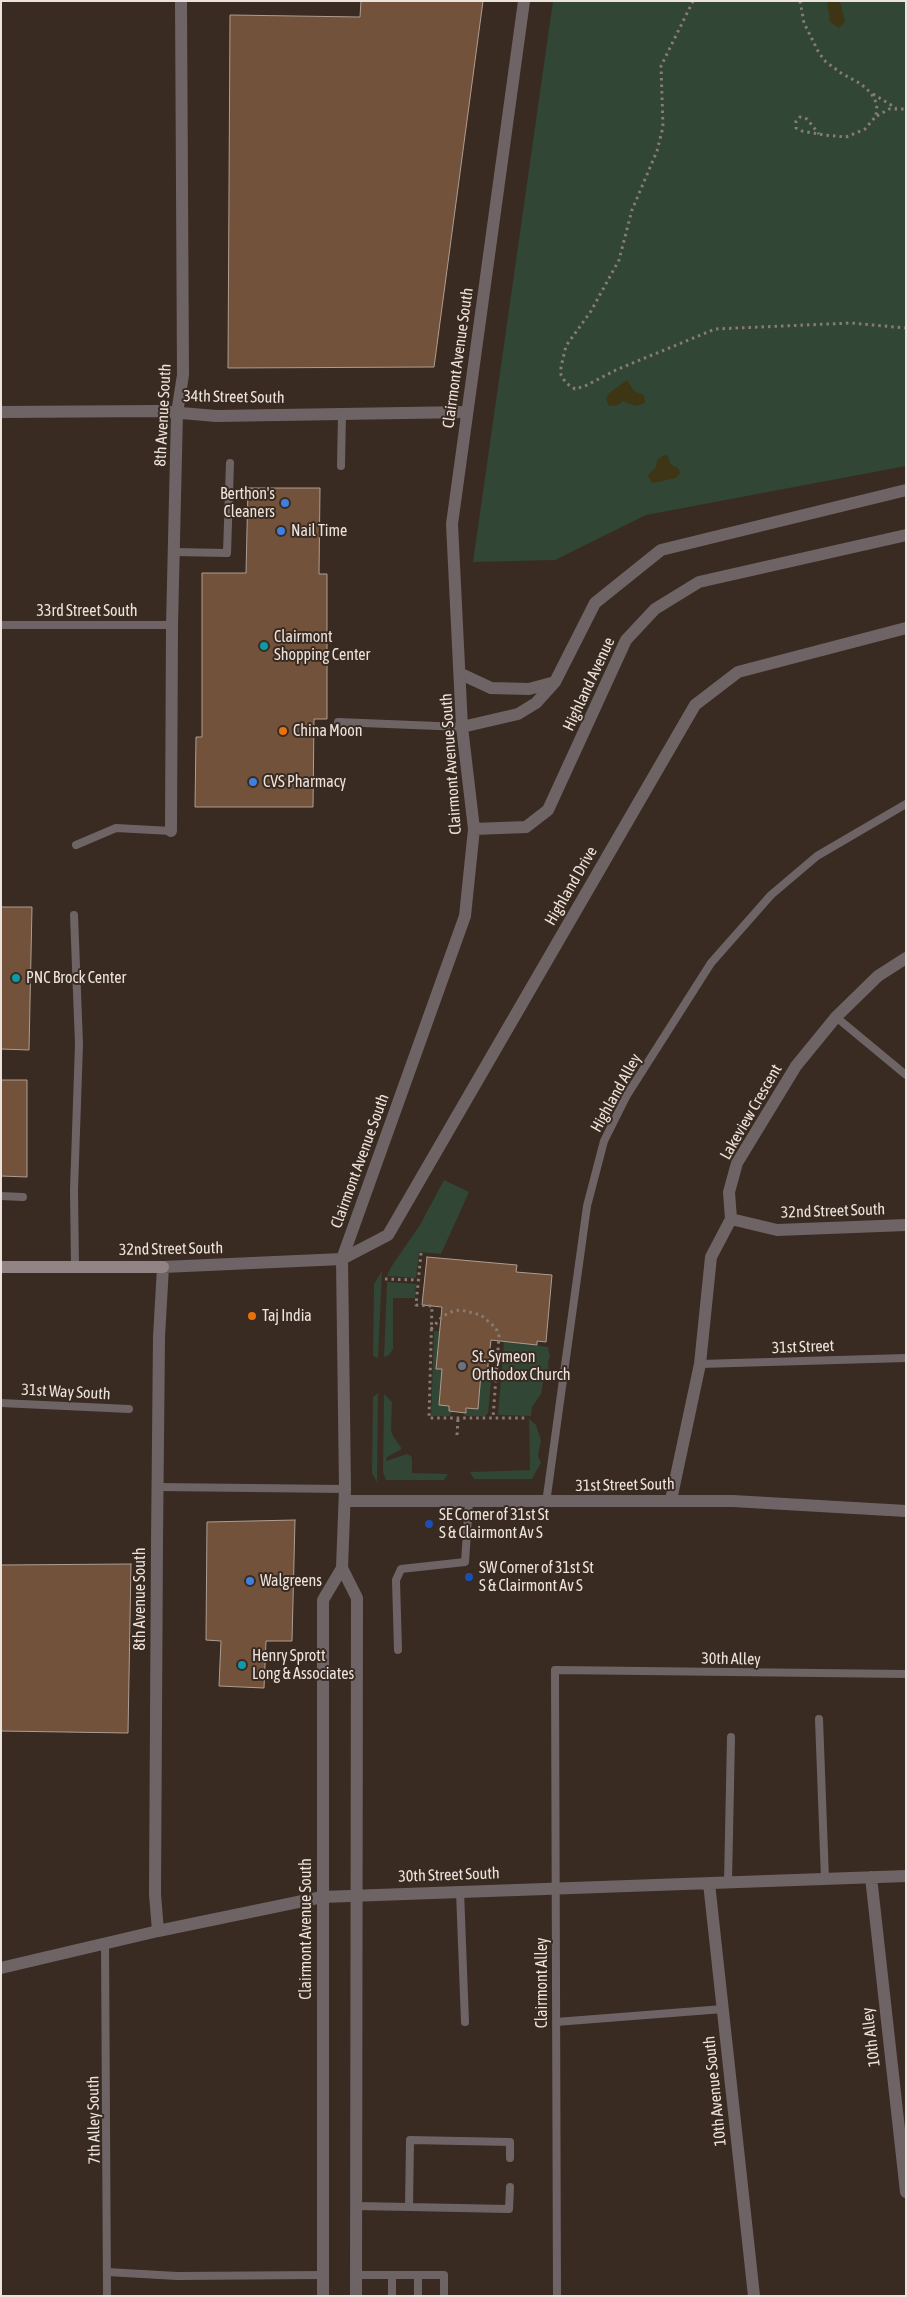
<!DOCTYPE html>
<style>
body{margin:0}
#map{position:relative;width:907px;height:2297px;overflow:hidden;background:#392b21;font-family:"Asap Condensed",sans-serif}
canvas{display:block}
.frame{position:absolute;inset:0;border:2px solid #ede3dd;pointer-events:none}
</style>
<div id="map">
<canvas width="907" height="2297"></canvas>
<div class="frame"></div>
</div>
<script>
const context = document.querySelector('canvas').getContext('2d');
context.lineJoin = 'round';
function paint(path, color) { context.fillStyle = color; context.fill(path, 'evenodd'); }
const toPath = rows => new Path2D(rows.map(r => 'M' + r).join(''));
function strokePath(path, color, width, dash) { context.strokeStyle = color; context.lineWidth = width; context.lineCap = dash ? 'butt' : 'round'; context.setLineDash(dash || []); context.stroke(path); }
function write(font, color, halo, rows, align = 'center') {
  context.font = font + ' "Asap Condensed",sans-serif'; context.lineWidth = 4; context.setLineDash([]); context.textBaseline = 'middle'; context.strokeStyle = halo; context.fillStyle = color; for (const [text, x, y, turn = 0] of rows) {
    context.save(); context.translate(x, y); context.rotate((+turn || 0) * Math.PI / 180); context.textAlign = isNaN(turn) ? turn : align; if (halo) context.strokeText(text, 0, 0); context.fillText(text, 0, 0); context.restore();
  }
}
paint(toPath([
 [553,1,906,1,906,466,646,515,555,560,473,562],
 [444,1180,469,1192,441,1254,419,1252,416,1278,387,1276,391,1267,420,1225],
 [382,1271,378,1358,377,1358,373,1356,374,1284],
 [387,1282,416,1284,415,1298,393,1298,393,1349,389,1355,384,1357],
 [434,1331,440,1331,436,1368,442,1369,439,1405,449,1406,449,1411,452,1412,450,1416,431,1416],
 [504,1341,548,1347,550,1357,548,1362,549,1372,543,1382,541,1394,532,1407,531,1416,498,1415],
 [481,1373,492,1373,488,1413,485,1416,466,1416,463,1413,466,1413],
 [378,1393,377,1482,372,1473,373,1397],
 [384,1394,392,1402,391,1430,393,1436,402,1449,387,1457,386,1461,407,1454,412,1457,412,1473,448,1474,444,1480,386,1480,383,1472],
 [529,1419,536,1425,541,1440,538,1456,541,1463,532,1479,474,1479,470,1472,530,1470]
]), '#314634');
paint(toPath([
 [827,1,840,1,845,22,839,28,830,22],
 [627,380,634,391,644,395,645,403,635,406,623,401,618,405,609,406,606,399,608,394],
 [664,455,668,456,670,464,678,468,680,473,676,478,653,483,648,477,649,474,656,467,657,460]
]), '#3e3515');
const building = toPath([
 [361,1,483,1,434,367,228,368,230,15,360,17,361,1],
 [248,488,320,488,319,574,327,574,327,719,314,719,313,807,195,807,196,737,202,737,202,573,246,573,248,488],
 [1,907,32,907,29,1050,1,1049,1,907],
 [1,1080,27,1080,27,1177,1,1176,1,1080],
 [427,1257,517,1265,516,1272,552,1275,546,1342,537,1341,537,1345,491,1340,487,1374,481,1373,478,1409,466,1408,466,1413,449,1411,449,1406,439,1405,442,1369,436,1369,442,1307,422,1305,427,1257],
 [295,1520,292,1641,266,1641,264,1688,219,1686,221,1641,206,1640,207,1522,295,1520],
 [131,1564,128,1733,1,1731,1,1565,131,1564]
]);
paint(building, '#72523b');
strokePath(building, '#af9d91', 1);
strokePath(toPath([
 [693,1,661,66,663,127,657,151,632,210,619,260,591,311,566,346,561,367,561,375,566,383,575,389,585,386,616,370,715,329,851,323,906,328],
 [800,1,804,23,819,53,826,62,841,73,861,84,871,93,877,104,876,116,865,129,846,137,824,135,802,131,796,128,796,121,800,117,807,119,819,134],
 [873,94,896,108],
 [877,116,889,109,906,109],
 [421,1253,416,1305,432,1306,429,1418,525,1418],
 [385,1279,418,1280],
 [431,1329,443,1316,453,1311,461,1310,481,1315,496,1328,499,1336,493,1418],
 [457,1435,458,1418]
]), '#887b73', 3, [2.5, 4]);
strokePath(toPath([
 [341,466,342,413],
 [174,552,227,553,230,463],
 [1,625,172,625],
 [338,722,462,727],
 [76,845,116,828,171,831],
 [74,915,79,1044,74,1190,75,1266],
 [836,1017,906,1075],
 [1,1196,23,1197],
 [700,1364,906,1358],
 [1,1403,129,1409],
 [157,1487,345,1489],
 [546,1503,587,1206,604,1141,627,1095,711,963,771,895,817,856,906,804],
 [398,1650,396,1580,401,1569,465,1562,469,1502],
 [819,1719,825,1879],
 [728,1882,731,1737],
 [460,1891,465,2022],
 [105,1943,107,2296],
 [556,2022,723,2009],
 [356,2206,409,2207,410,2140,510,2142,510,2158],
 [409,2207,509,2209,510,2187],
 [107,2272,177,2276,323,2275],
 [356,2275,444,2275,444,2296],
 [418,2275,418,2296],
 [392,2296,392,2275],
 [557,2296,555,1670,906,1674]
]), '#6e6466', 8);
strokePath(toPath([
 [1,412,158,411,216,416,467,412],
 [171,831,172,625,177,413,183,375,181,1],
 [731,1219,777,1230,906,1225],
 [671,1500,700,1364,711,1257,731,1219,729,1192,737,1163,796,1066,836,1017,878,976,906,958],
 [345,1501,733,1501,906,1511],
 [871,1877,906,2192],
 [709,1883,754,2296],
 [158,1931,155,1894,157,1541,159,1337,163,1267,342,1259,388,1235,695,705,738,672,906,628],
 [1,1968,158,1931,322,1897,906,1876]
]), '#6e6466', 12);
strokePath(toPath([
 [461,674,491,688,529,689,555,682,595,603,661,550,906,490],
 [462,727,518,714,536,703,555,682],
 [474,829,526,827,548,810,626,640,655,609,699,582,906,535],
 [342,1568,357,1598,356,2296],
 [323,2296,323,1600,342,1568,345,1489,342,1259,465,916,474,829,462,727,452,524,524,1]
]), '#6e6466', 12);
strokePath(toPath([
 [1,1267,163,1267]
]), '#928384', 12);
for (const [x, y, r, color] of [
 [285,503,5,"#3f7fe0"],
 [281,531,5,"#3f7fe0"],
 [264,646,5,"#0f9aa8"],
 [283,731,5,"#e8710a"],
 [253,782,5,"#3f7fe0"],
 [16,978,5,"#0f9aa8"],
 [252,1316,5,"#e8710a"],
 [462,1366,5,"#6b7280"],
 [429,1524,5,"#1a4fb4"],
 [469,1577,5,"#1a4fb4"],
 [250,1581,5,"#3f7fe0"],
 [242,1665,5,"#0f9aa8"]
]) { const dot = new Path2D(); dot.arc(x, y, r, 0, 2 * Math.PI); context.fillStyle = color; context.fill(dot); strokePath(dot, '#392b21', 2); }
write('16px', '#ede3dd', '#392b21', [
 ["Clairmont Avenue South",458,358,-82],
 ["34th Street South",234,397,1],
 ["8th Avenue South",163,415,-87],
 ["33rd Street South",87,611],
 ["Highland Avenue",589,684,-65],
 ["Clairmont Avenue South",451,764,-94],
 ["Highland Drive",571,886,-60],
 ["Highland Alley",616,1093,-61],
 ["Lakeview Crescent",751,1112,-60],
 ["Clairmont Avenue South",360,1161,-70],
 ["32nd Street South",833,1211,-2],
 ["32nd Street South",171,1249,-1],
 ["31st Street",803,1347,-2],
 ["31st Way South",66,1392,3],
 ["31st Street South",625,1485,-1],
 ["8th Avenue South",140,1599,-90],
 ["30th Alley",731,1659,1],
 ["30th Street South",449,1875,-2],
 ["Clairmont Avenue South",306,1929,-90],
 ["Clairmont Alley",542,1983,-90],
 ["10th Alley",871,2037,-97],
 ["10th Avenue South",715,2091,-96],
 ["7th Alley South",94,2120,-91]
]);
write('16px', '#ede3dd', '#392b21', [
 ["Berthon's",275,494,"right"],
 ["Cleaners",275,512,"right"],
 ["Nail Time",291,531],
 ["Clairmont",274,637],
 ["Shopping Center",274,655],
 ["China Moon",293,731],
 ["CVS Pharmacy",263,782],
 ["PNC Brock Center",26,978],
 ["Taj India",262,1316],
 ["St. Symeon",472,1357],
 ["Orthodox Church",472,1375],
 ["SE Corner of 31st St",439,1515],
 ["S & Clairmont Av S",439,1533],
 ["SW Corner of 31st St",479,1568],
 ["S & Clairmont Av S",479,1586],
 ["Walgreens",260,1581],
 ["Henry Sprott",252,1656],
 ["Long & Associates",252,1674]
], 'left');
</script>
